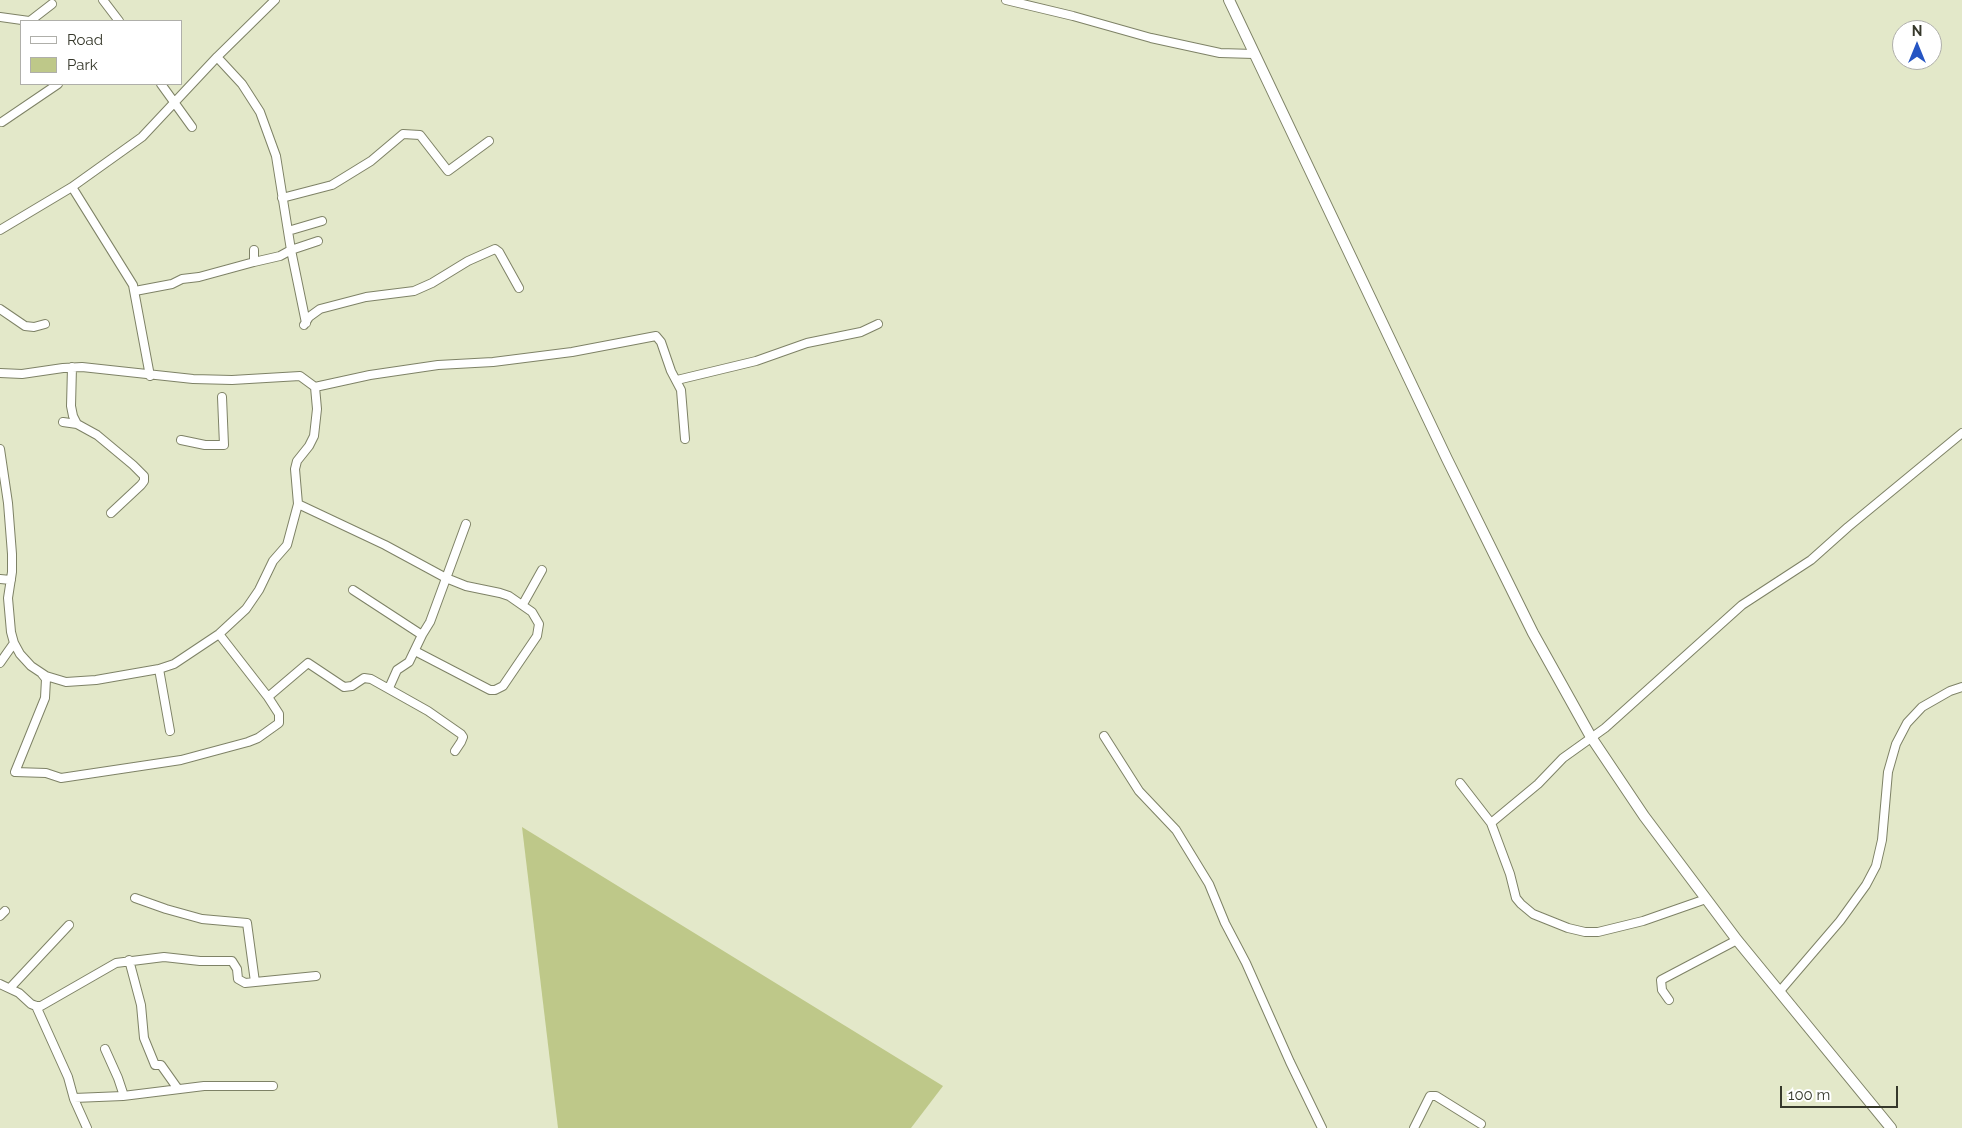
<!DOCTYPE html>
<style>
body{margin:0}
#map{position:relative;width:1962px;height:1128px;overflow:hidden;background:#e3e8c9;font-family:Raleway,sans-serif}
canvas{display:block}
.legend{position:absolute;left:20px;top:20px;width:162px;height:65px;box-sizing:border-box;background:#fff;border:1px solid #afafaa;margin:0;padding:6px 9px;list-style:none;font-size:15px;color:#36382b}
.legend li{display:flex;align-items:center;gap:10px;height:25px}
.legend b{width:25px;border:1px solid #afafaa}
.north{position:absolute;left:1892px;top:20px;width:50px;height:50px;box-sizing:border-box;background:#fff;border:1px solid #afafaa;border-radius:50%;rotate:0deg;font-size:14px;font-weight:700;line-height:20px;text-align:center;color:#36382b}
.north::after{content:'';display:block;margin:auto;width:18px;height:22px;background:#2655c3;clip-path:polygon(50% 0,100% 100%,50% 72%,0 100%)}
.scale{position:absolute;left:1780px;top:1086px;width:118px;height:22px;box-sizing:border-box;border:2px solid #36382b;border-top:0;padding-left:6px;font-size:15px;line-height:18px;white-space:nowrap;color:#36382b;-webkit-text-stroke:4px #fff;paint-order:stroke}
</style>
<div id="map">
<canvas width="1962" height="1128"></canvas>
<ul class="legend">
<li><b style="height:6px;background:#fff"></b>Road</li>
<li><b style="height:14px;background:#bec889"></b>Park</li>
</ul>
<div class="north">N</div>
<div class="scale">100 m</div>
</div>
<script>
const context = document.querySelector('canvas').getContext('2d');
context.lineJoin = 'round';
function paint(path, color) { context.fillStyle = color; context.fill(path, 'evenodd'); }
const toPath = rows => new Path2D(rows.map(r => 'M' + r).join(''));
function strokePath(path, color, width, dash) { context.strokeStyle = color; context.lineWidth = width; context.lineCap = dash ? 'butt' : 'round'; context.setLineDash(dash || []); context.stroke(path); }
paint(toPath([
 [522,827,943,1086,911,1128,558,1128]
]), '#bec889');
const minor = toPath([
 [103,0,119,21],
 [1006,0,1073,16,1151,38,1220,53,1254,54],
 [0,17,29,21],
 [30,21,52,4],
 [217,57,242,84,260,112,276,156,291,250,280,256,254,262],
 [161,84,192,127],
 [2,122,58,84],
 [72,187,133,285,150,376],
 [282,198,332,185,371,161,403,134,420,135,448,171,489,141],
 [0,230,72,187,142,137,217,57,275,0],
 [288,231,322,221],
 [135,291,172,284,182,279,199,277,254,262,254,250],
 [0,309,25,326,34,327,45,324],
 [306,323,291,250,318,241],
 [304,325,309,317,320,309,366,297,414,291,432,283,468,261,495,249,499,252,519,288],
 [0,373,22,374,63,368,82,367,193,379,232,380,300,376,315,387,317,409,314,436,309,446,297,461,295,469,298,504,287,545,273,561,259,590,246,609,219,634,174,664,159,669,96,680,66,682,46,676,31,666,20,654,14,643,11,632,8,598,12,572,12,554,8,503,0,449],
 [677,380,756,361,807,343,861,332,878,324],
 [315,387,370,375,438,365,493,362,572,352,656,336,661,342,671,371,681,390,685,439],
 [63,422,77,424,73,416,71,406,72,367],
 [77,424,97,435,133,465,144,476,144,481,141,485,111,513],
 [181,440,205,445,224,445,222,397],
 [298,504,385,545,446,578,466,586,500,593,509,596,532,612,539,624,537,636,503,686,495,690,490,690,415,651],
 [0,579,11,580],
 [353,590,422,635,430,622,466,524],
 [523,604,542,570],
 [0,663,14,643],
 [159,669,170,731],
 [42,674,46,679,45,698,15,772,46,773,61,778,181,760,248,742,258,738,279,723,279,714,268,697,219,634],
 [389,688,397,670,409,662,422,635],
 [268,697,308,663,344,687,352,686,364,678,371,679,428,711,461,734,463,737,461,742,455,751],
 [1104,736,1139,791,1176,830,1209,884,1225,923,1246,963,1290,1062,1322,1128],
 [1460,783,1491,823,1510,874,1516,898,1521,904,1533,914,1568,928,1585,932,1598,932,1643,921,1706,899],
 [1491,823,1538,784,1563,758,1605,728,1742,605,1811,560,1848,527,1962,433],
 [135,898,166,909,202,919,247,923,255,982],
 [0,916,5,911],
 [129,960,141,1005,144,1038,155,1065,161,1065,178,1089],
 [0,984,19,993,31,1004,36,1006,41,1006,116,963,164,957,200,961,232,961,237,969,238,979,245,983,316,976],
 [10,988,69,925],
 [1780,991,1840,921,1866,885,1876,866,1882,840,1888,772,1896,744,1907,723,1922,707,1950,691,1962,687],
 [1669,1000,1662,990,1661,980,1737,940],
 [36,1006,68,1077,74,1099,87,1128],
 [105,1049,118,1078,124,1096],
 [74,1098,123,1096,204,1086,273,1086],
 [1414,1128,1430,1096,1436,1096,1481,1124]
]);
const tertiary = toPath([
 [1229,0,1447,459,1533,633,1591,737,1644,816,1737,940,1891,1128]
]);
strokePath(minor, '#7e8266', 10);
strokePath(tertiary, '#7e8266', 12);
strokePath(minor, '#fff', 8);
strokePath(tertiary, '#fff', 10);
</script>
